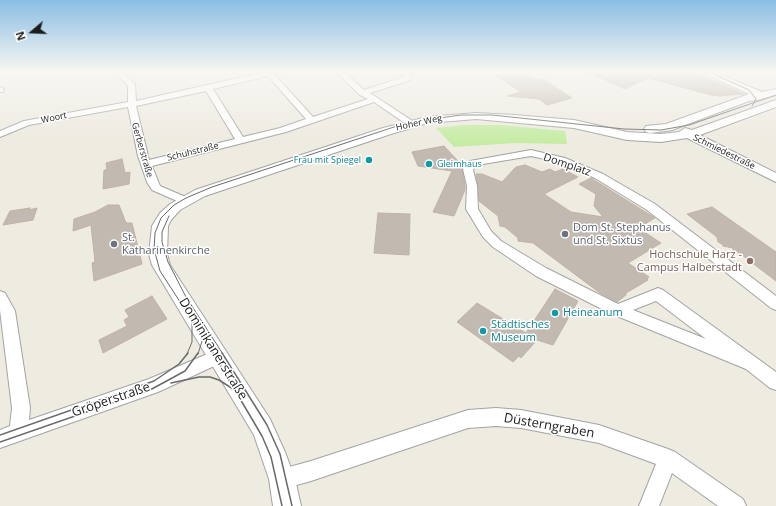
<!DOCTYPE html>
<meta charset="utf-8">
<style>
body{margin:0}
#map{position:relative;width:776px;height:506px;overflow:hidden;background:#eeebe1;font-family:"Open Sans",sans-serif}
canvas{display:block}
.north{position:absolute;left:12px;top:12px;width:40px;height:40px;-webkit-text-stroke:3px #fff;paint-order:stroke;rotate:251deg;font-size:11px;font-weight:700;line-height:16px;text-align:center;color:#1c1c1c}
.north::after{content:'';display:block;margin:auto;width:14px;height:18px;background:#1c1c1c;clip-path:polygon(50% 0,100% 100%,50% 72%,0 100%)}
</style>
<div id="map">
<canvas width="776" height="506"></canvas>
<div class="north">N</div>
</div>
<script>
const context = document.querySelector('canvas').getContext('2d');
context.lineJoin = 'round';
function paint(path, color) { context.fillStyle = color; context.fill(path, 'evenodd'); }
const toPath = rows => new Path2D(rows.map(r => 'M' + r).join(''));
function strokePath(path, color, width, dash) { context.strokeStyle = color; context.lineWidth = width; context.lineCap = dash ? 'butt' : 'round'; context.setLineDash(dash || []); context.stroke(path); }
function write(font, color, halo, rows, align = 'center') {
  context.font = font + ' "Open Sans",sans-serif'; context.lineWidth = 3; context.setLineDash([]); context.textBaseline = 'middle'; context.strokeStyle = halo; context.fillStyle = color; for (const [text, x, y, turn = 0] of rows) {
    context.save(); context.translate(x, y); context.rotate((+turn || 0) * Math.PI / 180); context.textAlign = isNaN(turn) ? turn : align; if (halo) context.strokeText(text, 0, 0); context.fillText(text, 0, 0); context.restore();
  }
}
paint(toPath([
 [463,125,502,125,565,131,567,144,515,143,454,147,436,128]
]), '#c5eca4');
const building = toPath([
 [588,72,692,72,744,94,720,96,711,95,648,78,625,89,588,72],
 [522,73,534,79,543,79,572,98,547,105,539,99,507,96,521,92,496,76,522,73],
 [444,146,457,160,462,168,465,186,465,190,454,216,433,212,452,171,418,166,412,152,444,146],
 [122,159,125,173,130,172,129,184,103,189,104,170,107,170,106,163,122,159],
 [525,165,542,172,550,169,555,172,563,169,578,177,544,194,571,212,603,217,594,206,596,194,579,184,591,178,655,218,638,228,661,243,628,263,649,277,647,279,648,280,626,293,626,295,617,302,600,293,533,243,518,241,518,238,505,227,500,226,498,216,479,201,478,186,476,174,482,174,502,182,516,167,525,165],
 [108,205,119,205,126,223,132,223,142,264,94,281,92,263,95,262,91,225,73,231,74,219,95,212,108,205],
 [712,207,776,252,776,281,738,252,733,251,733,248,723,246,722,244,718,242,717,237,687,214,712,207],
 [30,208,29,210,37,208,33,220,3,225,10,211,30,208],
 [378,213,410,214,409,255,374,253,378,213],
 [555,289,578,301,553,345,537,340,521,358,519,356,513,362,457,322,477,303,526,333,555,289],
 [152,296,167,319,103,353,99,340,127,326,124,320,129,317,125,310,152,296]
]);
paint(building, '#c2bab1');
strokePath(building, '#c1b1a3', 1);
const minor = toPath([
 [115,72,123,72,135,84,136,101,265,72,279,72,275,75,313,117,368,99,360,95,336,72,344,72,364,90,404,77,401,72,409,72,412,75,411,80,370,93,417,124,415,126,409,126,374,102,286,132,152,166,160,186,188,198,190,200,188,202,184,204,152,190,147,182,138,156,128,107,29,125,0,137,0,131,24,121,128,102,128,86,115,72],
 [268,76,306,119,280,128,243,137,213,89,268,76],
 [206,91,235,139,149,160,136,106,206,91],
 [0,87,4,89,3,92,0,92,0,87],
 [531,150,565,158,603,174,655,204,776,296,776,310,771,308,647,210,595,178,558,162,531,156,477,165,473,170,477,186,478,209,491,231,501,241,546,268,618,304,658,288,663,290,776,372,776,390,770,388,746,369,612,314,536,276,493,247,483,237,466,209,467,186,463,169,470,161,531,150],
 [656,301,706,339,633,310,656,301],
 [0,291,5,293,15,311,30,408,29,420,149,379,219,349,225,351,227,356,225,361,158,392,0,448,0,430,10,426,12,408,0,310,0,291],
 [496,408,521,410,599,425,668,449,675,452,743,499,746,506,718,506,672,473,659,506,639,506,656,464,599,443,521,428,496,426,468,428,311,481,282,489,275,486,272,479,275,472,282,469,311,461,468,410,496,408]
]);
const tertiary = toPath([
 [701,72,715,72,762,92,776,89,776,95,763,99,749,101,672,130,650,133,646,132,644,129,646,126,666,124,749,94,701,72],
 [776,100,776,107,700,135,776,173,776,182,687,138,661,142,627,140,574,128,476,119,428,123,391,134,205,196,180,210,171,220,168,226,167,254,170,265,270,419,285,452,295,479,301,506,273,506,269,479,254,435,152,265,149,254,152,226,160,213,170,204,195,190,383,128,427,117,476,113,514,115,574,120,627,132,661,134,679,132,685,128,692,130,776,100]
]);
strokePath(minor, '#a3a3a3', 2);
strokePath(tertiary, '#a3a3a3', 2);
paint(minor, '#fff');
paint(tertiary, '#fff');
strokePath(toPath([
 [709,72,749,90,756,99,752,106],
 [169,216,162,232,162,242,168,262,186,297,223,354],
 [187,354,192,342,192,322],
 [198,354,204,335],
 [214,354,160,271,154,249,155,233,161,218,174,205,186,198,212,187,394,127,426,120,461,115,492,115,624,129,661,130,689,125,776,95]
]), '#6a6a6a', 1);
strokePath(toPath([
 [213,353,262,436,271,457,282,506],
 [222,353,267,425,280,454,292,506],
 [171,383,199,377,210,377,219,380,233,389],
 [0,435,154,381,179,364,188,353],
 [0,442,150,390,185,371,198,353]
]), '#6a6a6a', 1.5);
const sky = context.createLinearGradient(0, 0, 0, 143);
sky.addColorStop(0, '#8bbee4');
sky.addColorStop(0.5, '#f7f6f2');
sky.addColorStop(1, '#f7f6f200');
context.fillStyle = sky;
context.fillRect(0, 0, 776, 143);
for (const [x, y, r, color] of [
 [369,160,4,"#0f9aa8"],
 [429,164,4,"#0f9aa8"],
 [565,234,4,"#6b7280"],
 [114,244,4,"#6b7280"],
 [750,261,4,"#8d6e63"],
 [555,313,4,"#0f9aa8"],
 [483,331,4,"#0f9aa8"]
]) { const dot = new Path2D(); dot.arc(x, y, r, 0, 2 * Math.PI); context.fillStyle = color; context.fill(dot); strokePath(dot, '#fff', 1.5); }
write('9px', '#1c1c1c', '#fff', [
 ["Woort",54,118,-12],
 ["Hoher Weg",419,123,-12],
 ["Gerberstraße",142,150,74],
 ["Schuhstraße",193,152,-14],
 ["Schmiedestraße",724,152,26]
]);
write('9px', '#0d838f', '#fff', [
 ["Frau mit Spiegel",361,160],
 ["Gleimhaus",437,164,"left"]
], 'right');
write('11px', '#1c1c1c', '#fff', [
 ["Domplatz",567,165,19]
]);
write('11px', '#5b616d', '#fff', [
 ["Dom St. Stephanus",573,228],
 ["und St. Sixtus",573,241],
 ["St.",122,238],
 ["Katharinenkirche",122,251]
], 'left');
write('11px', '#785e54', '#fff', [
 ["Hochschule Harz -",742,255],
 ["Campus Halberstadt",742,268]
], 'right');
write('11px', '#0d838f', '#fff', [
 ["Heineanum",563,313],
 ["Städtisches",491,325],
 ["Museum",491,338]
], 'left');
write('13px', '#1c1c1c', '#fff', [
 ["Dominikanerstraße",213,349,58],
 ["Gröperstraße",111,400,-19],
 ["Düsterngraben",549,426,10]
]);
</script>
